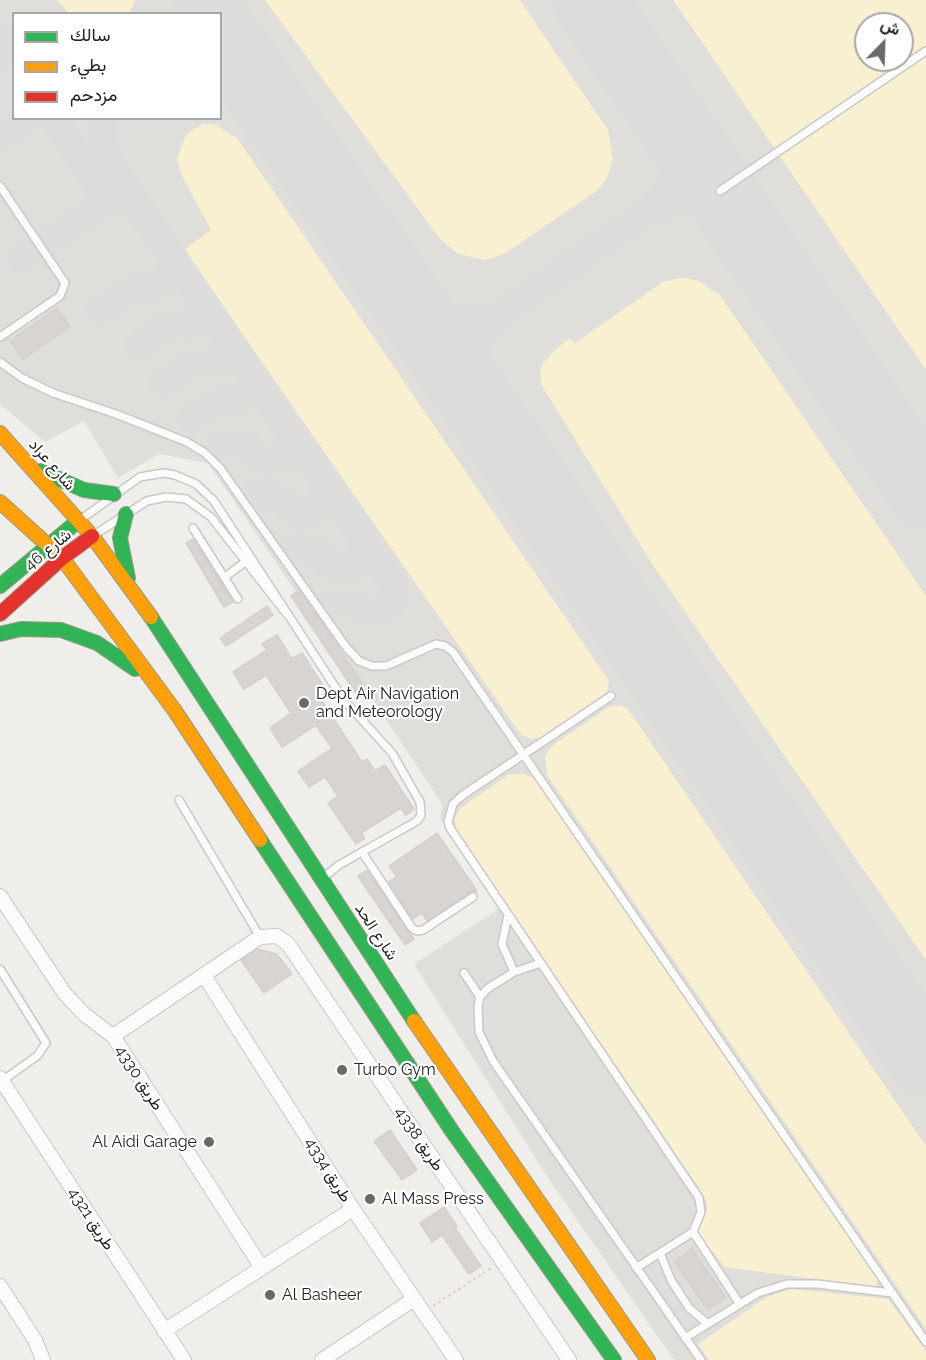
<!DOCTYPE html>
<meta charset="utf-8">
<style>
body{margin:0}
#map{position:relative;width:926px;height:1360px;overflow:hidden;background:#f0eeeb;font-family:Raleway,Vazirmatn,sans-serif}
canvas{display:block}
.legend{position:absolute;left:12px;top:12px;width:210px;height:108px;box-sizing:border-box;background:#fff;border:2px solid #a7a7a7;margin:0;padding:8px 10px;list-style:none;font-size:18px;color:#222}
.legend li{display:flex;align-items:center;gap:12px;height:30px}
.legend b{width:30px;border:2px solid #a7a7a7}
.north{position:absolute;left:854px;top:12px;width:60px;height:60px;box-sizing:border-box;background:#fff;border:2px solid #a7a7a7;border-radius:50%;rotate:23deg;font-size:16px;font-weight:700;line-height:24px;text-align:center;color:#222}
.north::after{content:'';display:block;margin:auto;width:21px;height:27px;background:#6a6968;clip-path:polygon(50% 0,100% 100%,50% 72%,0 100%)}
</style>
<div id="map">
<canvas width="926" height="1360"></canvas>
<ul class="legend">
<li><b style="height:8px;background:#30b455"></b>سالك</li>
<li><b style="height:8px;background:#ff9f0a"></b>بطيء</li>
<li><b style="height:8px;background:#e5322d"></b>مزدحم</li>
</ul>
<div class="north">ش</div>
</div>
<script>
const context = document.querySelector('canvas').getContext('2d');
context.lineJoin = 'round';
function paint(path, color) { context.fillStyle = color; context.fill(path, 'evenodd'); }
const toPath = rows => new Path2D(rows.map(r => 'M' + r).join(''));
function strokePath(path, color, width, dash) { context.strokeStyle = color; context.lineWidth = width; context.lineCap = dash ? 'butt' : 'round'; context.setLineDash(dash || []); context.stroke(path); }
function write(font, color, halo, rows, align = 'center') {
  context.font = font + ' Raleway,Vazirmatn,sans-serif'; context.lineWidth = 4.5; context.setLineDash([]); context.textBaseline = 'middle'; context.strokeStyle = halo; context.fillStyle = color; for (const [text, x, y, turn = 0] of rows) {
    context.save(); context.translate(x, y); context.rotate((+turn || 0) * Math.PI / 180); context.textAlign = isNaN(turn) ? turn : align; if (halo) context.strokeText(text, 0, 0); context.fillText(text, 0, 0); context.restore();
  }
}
paint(toPath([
 [0,0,926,0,926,1360,674,1360,546,1175,414,964,499,909,440,819,442,804,300,590,296,592,208,463,159,454,118,478,84,421,45,442,0,404],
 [14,14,220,14,220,118,14,118],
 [866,24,902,24,902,60,866,60]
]), '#e0deda');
paint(toPath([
 [57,0,135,0,130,13,70,14],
 [265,0,520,0,608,130,613,159,606,180,599,189,506,253,485,260,458,254,440,239],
 [673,0,926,0,926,46,775,149],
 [866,24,902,24,902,60,866,60],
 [926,55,926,370,779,155],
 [203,124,214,124,237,138,609,681,607,692,540,738,532,739,521,735,184,250,211,230,182,176,177,158,186,135],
 [680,278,697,280,720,295,926,596,926,960,654,567,542,386,540,370,543,363,557,348,570,338,575,343,663,282],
 [619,705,628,709,926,1146,926,1329,547,775,545,755,553,745,609,707],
 [523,774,534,778,877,1279,876,1287,724,1267,698,1232,707,1211,707,1203,699,1188,456,829,455,817,462,807,508,775],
 [792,1289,888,1299,926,1351,926,1360,709,1360,698,1344,767,1297]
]), '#f8f0d0');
strokePath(toPath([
 [187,14,188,0],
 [0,41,14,60],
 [220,58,247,72],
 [53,118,110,203],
 [103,118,103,146,107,161,394,584,393,602,382,613,366,613,353,604,330,603],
 [0,138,28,118],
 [651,210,685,202,738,218],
 [22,259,108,200],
 [406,302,430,317,447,323,478,322,495,317,651,210,667,191,675,174,678,155,676,127],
 [101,310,138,286,147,288,163,283,172,270,174,260],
 [140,345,170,324,185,326,193,323,198,319,203,303],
 [164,383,194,363,211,364,218,361,223,357,228,340],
 [478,403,471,375,473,355,482,333,495,317],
 [192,418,221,400,236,400,244,396,253,385,254,377],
 [221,443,247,446,252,454,268,462,284,456,292,440,291,432],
 [257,494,283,500,289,508,303,515,314,513,323,505,327,485],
 [295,547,319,551,327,564,341,568,350,567,359,559,364,540]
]), '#dedddc', 30);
strokePath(toPath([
 [589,0,926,494],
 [220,32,478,403,926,1061]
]), '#dedddc', 75);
const building = toPath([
 [57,308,70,327,23,359,10,341,57,308],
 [193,539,233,602,224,607,186,543,193,539],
 [299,590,367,690,358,696,291,596,299,590],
 [267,606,273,615,226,646,220,638,267,606],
 [277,635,292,659,302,653,324,687,316,692,362,762,367,759,375,771,385,765,414,809,406,815,401,808,361,833,365,838,356,844,328,803,338,796,325,777,309,787,298,771,332,748,316,725,282,747,270,728,291,713,266,675,244,689,233,672,267,650,262,644,277,635],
 [437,833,477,891,470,892,427,921,422,913,413,919,389,882,397,877,389,866,437,833],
 [367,870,414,939,405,945,358,876,367,870],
 [258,949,277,954,292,974,264,993,241,960,258,949],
 [390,1130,417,1170,402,1180,374,1141,390,1130],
 [444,1207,457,1226,455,1228,481,1266,469,1274,442,1235,432,1242,420,1223,444,1207],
 [692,1249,726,1298,708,1310,674,1261,692,1249]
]);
paint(building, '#d7d4d2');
strokePath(building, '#d3d0cc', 1.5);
const lane = toPath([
 [0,186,65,283,60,296,0,337],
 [720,191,926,51],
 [0,362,22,378,53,393,116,414,187,442,205,453,220,468,346,647,359,661,372,666,386,666,436,644,445,646,453,652,926,1342],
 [80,520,140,477,163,473,175,475,196,484,214,501,343,699,392,753,420,802,421,815,417,821,339,865,324,877],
 [193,528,238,599],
 [94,535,147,501,166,497,186,499,211,517,286,613],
 [225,577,245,562],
 [611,696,463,795,453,804,448,822,450,828,699,1198,701,1212,693,1232,636,1268],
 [179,800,260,937],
 [362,852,412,928,417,931,423,930,473,897],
 [508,915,502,944,514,972],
 [541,963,514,972,487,989,480,997,478,1006,479,1032,493,1061,701,1360],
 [0,969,46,1043,37,1056,2,1081],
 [464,973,480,997],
 [693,1232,739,1303],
 [660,1253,671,1280,689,1308,708,1324],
 [685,1338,758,1293,787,1284,817,1284,892,1293]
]);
const street = toPath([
 [0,896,65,994,85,1015,113,1036,262,1268],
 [205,977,353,1209,456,1360],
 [113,1036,260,937,277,936,288,944,569,1360],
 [0,1078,184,1360],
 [0,1286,35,1340,43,1360],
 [164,1331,353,1209],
 [322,1360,414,1299]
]);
const fast = toPath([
 [41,471,84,490,114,494],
 [126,514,120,538,128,578],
 [0,586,78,521],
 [151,617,414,1021],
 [0,634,21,629,61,630,97,643,135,669],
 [260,840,452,1131,614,1360]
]);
const slow = toPath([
 [0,433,92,536,151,617],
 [0,502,62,558,175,711,260,840],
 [414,1021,648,1360]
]);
const jam = toPath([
 [0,614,62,558,92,536]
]);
strokePath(lane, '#c9c8c7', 10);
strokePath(street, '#c9c8c7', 16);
strokePath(fast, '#999a82', 16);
strokePath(slow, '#999a82', 16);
strokePath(jam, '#999a82', 16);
strokePath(toPath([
 [433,1306,491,1268]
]), '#dccecd', 2, [3, 3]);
strokePath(lane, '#fdfcfc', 7);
strokePath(street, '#fdfcfc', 14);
strokePath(fast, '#30b455', 14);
strokePath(slow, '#ff9f0a', 14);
strokePath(jam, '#e5322d', 14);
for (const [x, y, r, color] of [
 [304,703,6,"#6a6968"],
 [342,1070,6,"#6a6968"],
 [209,1142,6,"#6a6968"],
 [370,1199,6,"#6a6968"],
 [270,1295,6,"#6a6968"]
]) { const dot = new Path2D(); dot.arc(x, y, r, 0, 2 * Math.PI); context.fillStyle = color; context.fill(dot); strokePath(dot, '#fff', 2); }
write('16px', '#222', '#fff', [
 ["شارع عراد",52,465,49],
 ["شارع 46",48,550,-39],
 ["شارع الحد",376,932,57],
 ["طريق 4330",139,1078,57],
 ["طريق 4338",419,1139,56],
 ["طريق 4334",328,1170,58],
 ["طريق 4321",91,1219,57]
]);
write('16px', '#222', '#fff', [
 ["Dept Air Navigation",316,694],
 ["and Meteorology",316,712],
 ["Turbo Gym",354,1070],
 ["Al Aidi Garage",197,1142,"right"],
 ["Al Mass Press",382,1199],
 ["Al Basheer",282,1295]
], 'left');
</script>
